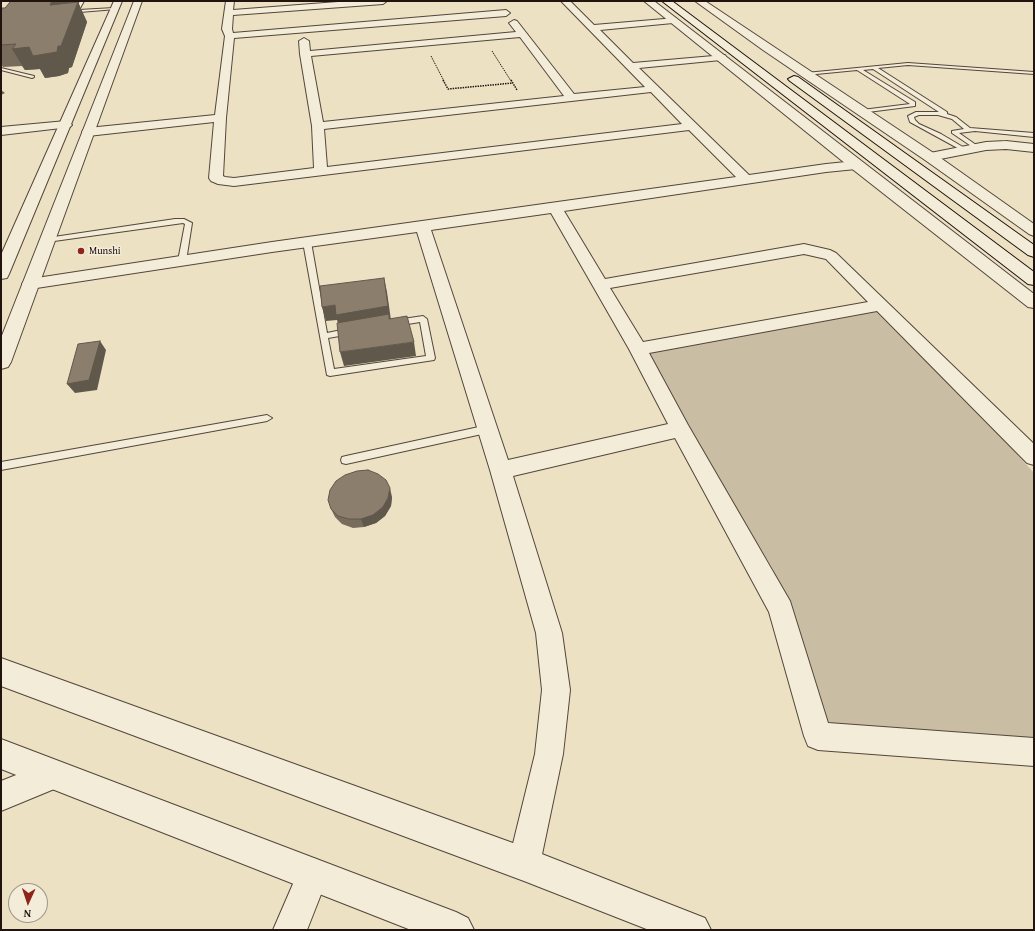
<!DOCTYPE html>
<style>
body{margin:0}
#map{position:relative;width:1035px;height:931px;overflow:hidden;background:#ece1c3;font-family:"Gentium Book Plus",serif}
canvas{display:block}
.frame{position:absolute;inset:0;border:2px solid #21130e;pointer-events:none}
.north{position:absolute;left:8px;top:883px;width:40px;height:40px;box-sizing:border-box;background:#f3ecd8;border:1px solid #9f9587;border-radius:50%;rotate:183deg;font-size:11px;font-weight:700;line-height:16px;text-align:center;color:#21130e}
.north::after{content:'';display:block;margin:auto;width:14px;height:18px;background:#8f2418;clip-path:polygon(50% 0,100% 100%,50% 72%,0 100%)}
</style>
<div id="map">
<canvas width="1035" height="931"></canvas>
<div class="frame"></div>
<div class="north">N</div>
</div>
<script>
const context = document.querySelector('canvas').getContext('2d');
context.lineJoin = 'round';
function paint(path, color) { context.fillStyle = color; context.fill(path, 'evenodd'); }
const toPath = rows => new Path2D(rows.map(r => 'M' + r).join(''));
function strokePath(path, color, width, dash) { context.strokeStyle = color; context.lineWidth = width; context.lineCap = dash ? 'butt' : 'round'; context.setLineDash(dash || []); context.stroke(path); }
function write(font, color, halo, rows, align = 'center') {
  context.font = font + ' "Gentium Book Plus",serif'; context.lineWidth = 3; context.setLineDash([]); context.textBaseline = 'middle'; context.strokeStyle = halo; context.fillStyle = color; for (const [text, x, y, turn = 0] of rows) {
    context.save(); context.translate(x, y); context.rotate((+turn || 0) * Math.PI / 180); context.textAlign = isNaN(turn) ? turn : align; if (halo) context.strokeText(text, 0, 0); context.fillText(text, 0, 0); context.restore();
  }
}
paint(toPath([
 [880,305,1034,473,1034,752,818,736,773,569,638,349]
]), '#c9bea4');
paint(toPath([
 [1,90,5,93,1,95,1,90]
]), '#716555');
const service = toPath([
 [80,1,84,1,79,10,114,8,116,9,68,13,68,11,75,10,80,1],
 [908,63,1034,72,1034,74,908,65,878,68,947,112,947,114,956,117,970,128,1034,133,1034,137,975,131,959,133,979,147,979,149,977,150,952,133,952,131,964,129,952,119,938,115,919,115,914,117,915,120,919,124,941,134,968,150,963,151,910,122,908,116,916,112,939,112,873,69,863,70,915,102,915,106,860,113,859,112,862,110,910,104,857,70,806,75,804,74,806,73,908,63],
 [1,68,34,76,34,77,32,78,1,70,1,68],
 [175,219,184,219,192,223,186,261,182,263,178,261,185,224,183,223,47,242,43,240,47,238,175,219],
 [304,240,310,240,311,242,327,333,351,328,355,331,351,334,328,338,334,369,426,356,420,322,396,326,392,323,396,320,423,316,427,319,435,358,434,360,330,376,327,375,303,242,304,240],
 [267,415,272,418,267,421,1,470,1,462,267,415],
 [488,425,493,429,491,432,346,464,342,463,341,460,342,457,346,456,488,425]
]);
const minor = toPath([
 [226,1,234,1,233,10,351,1,387,1,383,4,233,15,232,29,233,33,506,10,510,13,506,16,234,38,226,118,223,176,225,177,234,178,314,168,312,126,300,54,299,41,304,38,309,41,310,51,516,32,509,23,514,20,517,21,574,94,645,87,561,1,570,1,594,25,676,18,677,20,673,23,600,30,633,63,725,55,726,57,721,60,639,68,749,175,826,164,856,161,861,162,862,165,861,168,856,169,826,172,564,211,605,279,804,244,830,250,836,253,1034,444,1034,465,1027,463,877,311,649,353,688,425,790,601,828,723,1034,738,1034,766,818,750,808,746,804,736,769,612,675,438,513,476,562,633,570,690,563,754,540,864,535,875,524,880,513,875,508,864,535,754,542,690,536,633,490,470,417,232,272,252,30,289,24,287,22,284,24,281,30,279,272,242,736,177,689,130,234,186,218,184,211,181,209,178,214,122,88,136,84,135,82,132,84,129,88,128,215,115,225,36,222,29,226,1],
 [520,37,564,96,323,122,311,56,520,37],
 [651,92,682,124,327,167,324,129,651,92],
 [551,213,629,349,668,424,508,460,431,230,551,213],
 [804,254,826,259,868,302,643,342,610,288,804,254],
 [66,121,70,123,72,125,70,127,1,135,1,127,66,121],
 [1006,141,1034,144,1034,152,1006,149,986,150,930,161,926,160,924,157,926,154,930,153,986,142,1006,141],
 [54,760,64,765,69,775,64,785,1,811,1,781,54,760],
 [313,858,324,863,329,874,307,930,273,930,302,863,313,858]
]);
const tertiary = toPath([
 [114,1,122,1,9,274,7,278,1,279,1,255,114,1],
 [134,1,142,1,11,362,8,367,1,369,1,338,134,1],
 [644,1,654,1,1034,294,1034,308,1028,307,851,168,644,1],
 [695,1,705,1,935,154,1034,224,1034,236,1029,234,925,160,763,50,695,1],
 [1,658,524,847,705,918,711,930,649,930,524,881,1,686,1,658],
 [1,739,456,912,468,918,474,930,411,930,1,769,1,739]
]);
const secondary = toPath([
 [662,1,672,1,1034,272,1034,285,1028,284,662,1],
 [794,76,798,77,1034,245,1034,257,1028,255,790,81,788,79,794,76]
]);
strokePath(service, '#54463b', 2);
strokePath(minor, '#54463b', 2);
strokePath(tertiary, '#54463b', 2);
strokePath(secondary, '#21130e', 2);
strokePath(toPath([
 [492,51,511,81],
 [431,56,444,81]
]), '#21130e', 1, [1.5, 1]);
strokePath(toPath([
 [443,80,448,89,513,83],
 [511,80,517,90]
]), '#21130e', 1.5, [1.5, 1]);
paint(service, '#f3ecd8');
paint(minor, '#f3ecd8');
paint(tertiary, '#f3ecd8');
paint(secondary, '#f3ecd8');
paint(toPath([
 [11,1,76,1,75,2,78,2,87,22,72,67,69,68,68,73,59,76,45,78,40,69,25,70,22,66,3,67,1,64,1,8,5,8],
 [392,497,391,506,385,516,376,523,364,527,353,528,342,524,335,517,331,509]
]), '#786c5d');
paint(toPath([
 [21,1,76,1,70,10],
 [78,2,87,22,72,67,69,68,68,73,59,76,45,78,40,69,25,70,12,49,29,47,58,46],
 [384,278,387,292,391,320,340,329,337,320,326,321,322,307,335,305],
 [100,341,106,350,97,390,75,393,67,384],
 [414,342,416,356,344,366,340,352],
 [390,488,392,497,391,506,385,516,376,523,364,527,361,519]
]), '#61584c');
const building = toPath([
 [11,1,52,1,50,5,78,2,61,46,58,46,57,52,33,56,29,47,12,49,16,44,1,45,1,8,5,8,11,1],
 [384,278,388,306,336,315,335,305,322,307,320,286,384,278],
 [389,314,389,319,407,316,414,342,340,352,337,323,389,314],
 [100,341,89,380,67,384,78,344,100,341],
 [368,470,378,474,386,480,390,488,388,498,383,507,373,515,361,519,349,519,338,516,331,509,328,500,330,490,336,481,345,475,357,471,368,470]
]);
paint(building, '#8b7e6c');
strokePath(building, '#61584c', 1);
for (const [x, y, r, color] of [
 [81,251,4,"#8f2418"]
]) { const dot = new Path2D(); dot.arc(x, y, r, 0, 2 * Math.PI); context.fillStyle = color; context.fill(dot); strokePath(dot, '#f3ecd8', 1.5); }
write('10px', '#21130e', '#f3ecd8', [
 ["Munshi",89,251]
], 'left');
</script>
